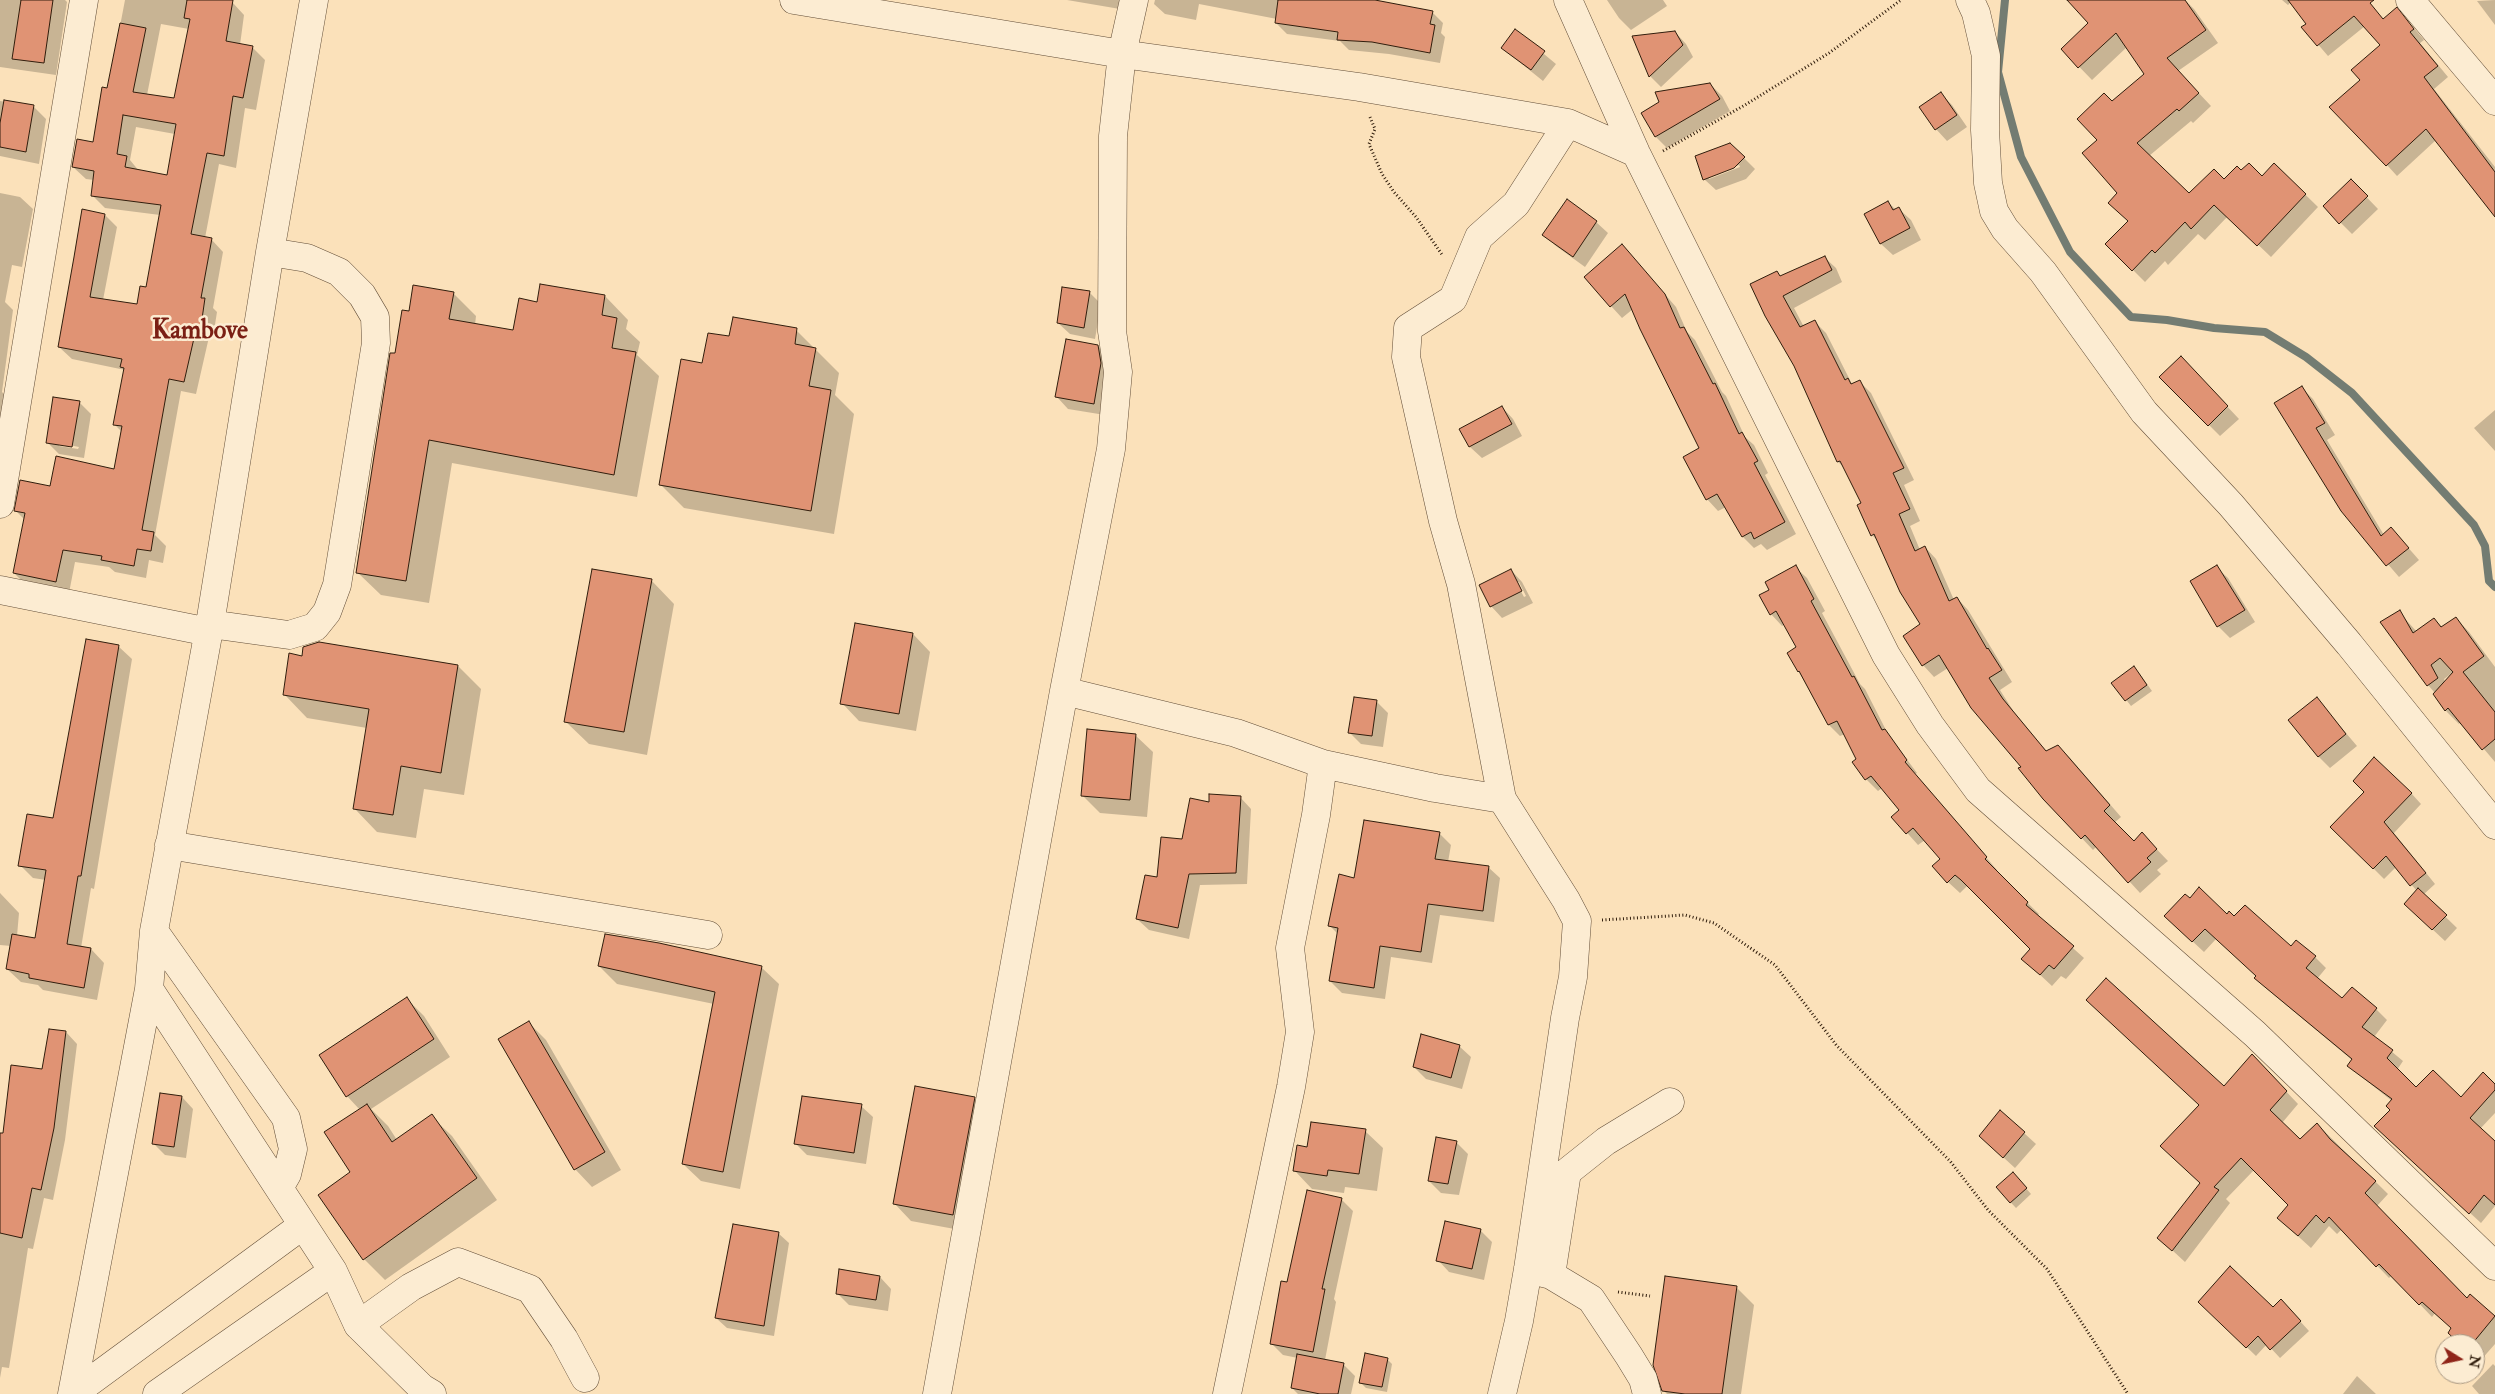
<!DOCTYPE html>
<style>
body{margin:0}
#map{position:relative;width:2495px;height:1394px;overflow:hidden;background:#fbe1ba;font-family:"IM FELL Double Pica",serif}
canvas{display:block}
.north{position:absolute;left:2435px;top:1334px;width:50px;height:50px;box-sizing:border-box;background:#fcecd2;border:1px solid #aa9983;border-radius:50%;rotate:100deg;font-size:14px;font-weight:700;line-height:20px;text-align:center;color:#301d0c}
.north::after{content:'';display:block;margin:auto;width:18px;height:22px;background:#8f2418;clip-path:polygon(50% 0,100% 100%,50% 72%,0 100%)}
</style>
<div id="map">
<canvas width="2495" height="1394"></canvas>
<div class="north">N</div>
</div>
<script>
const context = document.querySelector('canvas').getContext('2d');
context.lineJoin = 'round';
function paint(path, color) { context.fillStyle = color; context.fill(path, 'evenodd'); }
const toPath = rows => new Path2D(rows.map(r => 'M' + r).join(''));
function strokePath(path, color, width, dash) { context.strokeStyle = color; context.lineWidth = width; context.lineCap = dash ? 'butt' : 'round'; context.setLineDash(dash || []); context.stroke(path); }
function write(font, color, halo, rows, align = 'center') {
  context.font = font + ' "IM FELL Double Pica",serif'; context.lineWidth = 5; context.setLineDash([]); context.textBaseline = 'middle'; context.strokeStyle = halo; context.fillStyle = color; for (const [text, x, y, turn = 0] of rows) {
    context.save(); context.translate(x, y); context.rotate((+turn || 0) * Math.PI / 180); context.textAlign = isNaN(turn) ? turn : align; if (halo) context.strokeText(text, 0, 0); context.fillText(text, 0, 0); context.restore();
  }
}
paint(toPath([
 [0,0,65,0,67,2,56,75,0,67],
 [125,0,217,0,232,2,244,15,240,45,253,48,265,60,256,110,245,108,236,168,219,164,205,238,211,239,223,252,213,308,217,312,213,337,209,337,196,394,181,391,155,535,166,546,163,563,149,560,146,578,115,572,109,567,75,562,69,593,26,585,14,573,25,520,15,510,51,487,115,470,122,432,114,424,125,370,72,359,59,347,105,215,117,227,103,300,138,306,147,289,160,215,105,208,92,195,94,180,86,179,73,167,94,143,108,89],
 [161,24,189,29,175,100,147,95],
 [136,127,175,134,168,176,139,171,130,160],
 [1067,0,1122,0,1120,9],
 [1155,0,1337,0,1432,12,1443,23,1441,33,1445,37,1440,63,1389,54,1349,50,1340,41,1287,34,1276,23,1277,19,1199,4,1196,20,1165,14,1154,4],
 [1607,0,1663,0,1667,6,1631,30,1619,18],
 [2085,0,2185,0,2194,9,2218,43,2178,71,2211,106,2193,123,2191,121,2149,156,2189,194,2241,172,2262,178,2274,164,2318,207,2271,257,2228,216,2205,240,2198,234,2168,265,2165,261,2145,282,2107,244,2129,221,2099,140,2112,102,2146,74,2127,47,2092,80,2062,49,2090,23],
 [2282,0,2366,0,2384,20,2397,9,2407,20,2424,40,2420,43,2448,77,2434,89,2495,167,2495,215,2436,140,2397,176,2387,165,2331,107,2361,80,2382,45,2365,26,2328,56,2303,27,2308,24,2291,2,2288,5],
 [2495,0,2495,25,2477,1],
 [1515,30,1556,64,1543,81,1502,48],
 [1675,32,1686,44,1693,57,1661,87,1650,76],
 [1710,84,1722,96,1730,111,1667,148,1656,137],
 [1940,93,1952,105,1967,127,1947,141,1936,129],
 [0,101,33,106,46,119,39,164,0,156],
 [1730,144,1755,169,1746,179,1716,190,1704,179],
 [1739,165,1740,167,1709,179,1709,176],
 [2351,181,2378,209,2352,234,2325,207],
 [0,193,20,197,33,209,22,267,12,265,5,302,13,310,2,392,6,396,0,421],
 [1888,202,1896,210,1899,209,1911,220,1921,240,1893,255,1881,244,1866,214],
 [1596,222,1608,233,1585,267,1556,246,1544,235],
 [1622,245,1676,307,1687,332,1695,340,1722,392,1726,396,1745,437,1754,445,1768,473,1765,475,1796,534,1767,550,1761,544,1754,548,1743,537,1726,507,1718,511,1707,499,1701,448,1633,309,1622,318,1611,306],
 [1824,257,1836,268,1842,282,1794,308,1804,327,1814,321,1826,333,1852,384,1859,381,1871,393,1914,480,1904,485,1920,521,1910,526,1920,550,1925,547,1936,559,1954,600,1957,598,1968,610,2012,682,2000,690,2014,712,2047,752,2058,746,2070,758,2121,817,2114,823,2134,842,2142,834,2168,861,2157,870,2161,874,2140,893,2097,846,2093,850,2044,798,1948,668,1934,677,1923,665,1904,636,1922,625,1878,541,1872,535,1862,503,1845,468,1838,462,1795,365,1777,273,1781,277],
 [1089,292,1101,304,1095,339,1070,334,1058,323],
 [453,293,476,316,475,325,514,332,538,303,605,296,628,320,626,329,640,342,637,355,659,376,637,497,452,463,429,603,381,595,357,572,396,355,410,312],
 [796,330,839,373,835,395,854,414,834,534,684,508,661,485,703,364,730,338],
 [1098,346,1110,358,1105,415,1068,409,1057,397],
 [2192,369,2239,419,2220,436,2161,377],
 [2302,388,2313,399,2335,435,2327,440,2384,535,2391,528,2419,560,2399,577,2342,511],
 [79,402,91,414,84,458,59,454,47,442],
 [59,443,79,447,78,449,59,446],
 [1502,407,1513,419,1522,436,1482,458,1470,447,1461,429],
 [2495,410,2495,451,2474,428],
 [1795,567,1807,578,1825,611,1822,613,1860,684,1865,689,1888,734,1917,773,1915,774,1997,870,1995,871,2039,914,2037,916,2084,958,2066,979,2061,976,2052,986,2023,959,2032,949,1967,886,1960,893,1948,882,1934,866,1942,859,1925,840,1918,845,1893,817,1901,811,1882,788,1878,791,1866,779,1854,762,1857,760,1845,734,1840,736,1829,725,1788,653,1798,648,1785,624,1782,626,1771,614,1770,590],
 [2216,567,2228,578,2255,622,2230,638,2218,626,2191,582],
 [1511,570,1522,582,1533,603,1502,618,1491,606],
 [1516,582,1519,582,1526,596,1524,597],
 [651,580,674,604,647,755,589,744,565,721],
 [2399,612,2417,632,2434,619,2443,628,2456,618,2469,632,2495,667,2495,762,2461,722,2459,724,2446,711,2435,693,2428,685],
 [2452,673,2453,674,2445,682,2444,679],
 [913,634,930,652,916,731,859,721,842,703],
 [118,646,132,659,94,889,91,888,81,948,91,949,104,963,97,1000,43,990,38,985,21,982,7,969,11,946,0,945,0,893,19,913,17,936,36,940,46,880,33,878,20,865,54,820],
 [303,657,458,666,481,689,464,795,424,789,416,838,377,832,354,808,367,728,307,718,284,694],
 [2139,673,2152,691,2131,706,2113,683],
 [2317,699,2357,746,2330,768,2318,756],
 [1376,701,1388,713,1383,747,1361,744,1350,733],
 [1135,735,1153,752,1147,817,1100,813,1083,796],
 [2411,793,2421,804,2394,833,2435,884,2423,895,2457,928,2445,941,2417,915,2417,891,2396,867,2384,879,2332,827],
 [1240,797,1251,809,1247,884,1200,885,1189,939,1149,930,1137,919,1158,878,1182,841,1210,803],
 [1439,833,1451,845,1448,862,1488,867,1500,878,1494,922,1440,915,1432,963,1391,957,1385,999,1342,993,1330,981,1338,934,1329,925,1355,879],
 [2190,900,2235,918,2291,948,2315,957,2326,968,2317,979,2342,1000,2376,1009,2387,1020,2374,1037,2403,1061,2397,1070,2416,1089,2461,1099,2495,1085,2495,1113,2480,1129,2495,1143,2495,1206,2481,1223,2387,1137,2392,1101,2348,1066,2352,1060,2267,989,2256,978,2257,976,2216,939,2204,952,2177,927],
 [599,966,761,967,779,984,740,1189,701,1181,683,1164,714,1004,617,984],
 [407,999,424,1016,450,1057,371,1109,388,1126,397,1140,431,1116,452,1136,497,1200,385,1280,364,1259,352,1173,360,1110,347,1096],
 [529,1023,546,1040,621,1170,592,1187,575,1169],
 [66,1032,77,1044,65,1140,53,1200,44,1198,33,1249,28,1248,9,1368,2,1367,0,1378,0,1139],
 [1459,1046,1471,1057,1462,1089,1426,1079,1414,1067],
 [2264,1068,2298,1104,2282,1123,2300,1140,2317,1124,2388,1194,2377,1206,2467,1300,2470,1296,2495,1317,2495,1344,2480,1361,2475,1357,2475,1344,2460,1344,2453,1329,2435,1313,2432,1317,2392,1275,2389,1278,2342,1229,2337,1234,2329,1226,2311,1248,2278,1218,2290,1205,2254,1170,2226,1199,2230,1203,2185,1262,2159,1238,2201,1183,2224,1088],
 [182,1097,193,1109,186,1158,165,1155,153,1143],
 [974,1098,992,1116,971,1232,911,1221,894,1203],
 [861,1106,873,1117,866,1164,807,1155,796,1144],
 [2001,1112,2036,1144,2015,1168,1992,1147],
 [1365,1131,1383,1148,1377,1191,1345,1187,1344,1193,1312,1189,1295,1171,1308,1148],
 [1456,1142,1468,1154,1459,1195,1441,1193,1429,1181],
 [2018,1179,2031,1194,2016,1208,1997,1188],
 [1341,1199,1353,1211,1334,1299,1336,1302,1325,1360,1343,1364,1355,1376,1351,1394,1298,1394,1292,1388,1298,1358,1283,1355,1271,1343,1288,1284],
 [1480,1230,1492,1242,1484,1280,1449,1272,1438,1260],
 [778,1233,789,1243,774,1336,727,1328,716,1318],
 [880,1277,891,1289,888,1311,849,1305,837,1293],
 [1736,1287,1754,1305,1741,1394,1667,1394,1663,1390],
 [2288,1308,2309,1331,2280,1358,2267,1344,2256,1356,2208,1310],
 [1387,1359,1392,1364,1387,1392,1366,1388,1360,1382],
 [2493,1364,2495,1366,2495,1394,2479,1394,2472,1386],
 [2357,1376,2376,1394,2343,1394]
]), '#0003');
strokePath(toPath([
 [2005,0,1998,72,2021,157,2070,252,2131,317,2167,320,2214,328,2265,332,2306,357,2352,393,2474,525,2485,546,2489,581,2495,587]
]), '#737c72', 8);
const building = toPath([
 [21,0,53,0,44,63,12,59,21,0],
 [187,0,233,0,226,41,253,46,243,98,233,96,224,156,207,153,191,234,212,238,201,298,205,298,201,326,197,325,184,382,169,379,142,530,154,532,151,551,137,549,134,566,101,560,102,556,63,550,56,582,13,573,25,513,14,511,20,480,50,486,56,456,114,469,122,426,113,425,124,368,120,367,122,359,58,347,74,257,82,209,105,214,90,297,137,304,140,286,146,287,161,205,91,196,94,171,72,167,77,139,93,142,102,87,107,88,120,23,146,28,133,92,174,98,190,19,184,18,187,0],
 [123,115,176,124,167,175,125,167,127,156,117,154,123,115],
 [1278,0,1375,0,1433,11,1430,24,1435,25,1430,53,1372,42,1337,40,1338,32,1275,23,1278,0],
 [2067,0,2185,0,2206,30,2167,58,2199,93,2179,111,2177,109,2137,143,2189,193,2214,169,2224,179,2237,166,2241,170,2249,163,2262,176,2274,163,2306,194,2257,246,2214,205,2191,229,2185,222,2155,253,2152,250,2132,271,2105,244,2128,221,2108,203,2117,193,2082,153,2097,140,2077,119,2104,93,2112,101,2144,74,2116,33,2078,68,2061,49,2088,23,2067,0],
 [2288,0,2374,0,2370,3,2383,19,2397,7,2414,29,2410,32,2438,66,2424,77,2495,172,2495,217,2426,129,2386,166,2329,107,2360,80,2351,70,2380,45,2354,16,2317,46,2301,27,2306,24,2288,0],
 [1515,29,1545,51,1531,70,1501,48,1515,29],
 [1675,31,1683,45,1649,77,1632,36,1675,31],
 [1710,83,1720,99,1655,137,1641,113,1659,102,1655,92,1710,83],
 [1941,92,1957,115,1935,130,1919,107,1941,92],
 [4,100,34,105,26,152,0,147,0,123,4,100],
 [1730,143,1745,157,1734,168,1703,180,1695,156,1730,143],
 [2351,179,2368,196,2339,224,2323,206,2351,179],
 [1567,199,1597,221,1573,257,1542,235,1567,199],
 [1888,201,1893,210,1899,207,1910,228,1880,244,1864,214,1888,201],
 [1622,244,1665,294,1680,328,1684,327,1713,384,1715,383,1739,434,1742,432,1758,461,1754,463,1785,522,1754,539,1751,532,1742,537,1717,494,1706,500,1683,457,1699,448,1640,329,1625,294,1610,307,1584,277,1622,244],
 [1825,256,1832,270,1783,296,1800,327,1815,320,1845,380,1848,378,1851,384,1860,380,1904,468,1893,473,1910,509,1899,514,1915,551,1925,546,1949,601,1957,597,1987,649,1988,648,2002,670,1989,678,2003,699,2046,751,2058,745,2110,805,2104,811,2134,841,2142,832,2157,849,2147,858,2151,862,2128,883,2085,835,2081,839,2043,799,2018,768,2021,767,1971,708,1939,655,1922,666,1903,636,1920,624,1900,592,1874,534,1871,536,1857,505,1861,503,1840,461,1837,462,1794,366,1765,316,1750,284,1777,271,1780,276,1825,256],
 [540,284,605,295,602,315,617,318,612,348,636,352,614,475,429,440,406,581,356,573,390,353,395,353,402,310,409,311,413,285,454,292,449,319,513,330,519,298,537,302,540,284],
 [1062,287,1090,291,1084,328,1057,323,1062,287],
 [733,317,797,328,795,344,816,348,809,386,831,390,811,511,659,485,681,359,702,363,708,333,729,336,733,317],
 [1066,339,1098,345,1101,363,1094,404,1055,397,1066,339],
 [2181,356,2228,406,2208,426,2159,377,2181,356],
 [2302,386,2325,423,2316,428,2381,536,2391,527,2409,548,2386,566,2341,511,2274,403,2302,386],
 [53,397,80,401,72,447,46,443,53,397],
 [1502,406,1512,424,1469,447,1459,429,1502,406],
 [1796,565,1814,599,1811,601,1852,677,1854,676,1882,730,1885,729,1907,760,1905,762,1987,857,1985,859,2028,902,2026,905,2074,946,2054,969,2049,965,2040,975,2021,959,2030,949,1961,880,1955,875,1947,883,1932,866,1940,859,1913,828,1906,834,1891,817,1899,810,1871,776,1865,780,1852,762,1856,759,1837,721,1828,725,1799,671,1798,672,1787,653,1796,647,1776,611,1770,615,1759,595,1769,590,1765,582,1796,565],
 [2217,565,2245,610,2217,627,2190,581,2217,565],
 [592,569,652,579,624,732,564,722,592,569],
 [1511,569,1522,591,1490,607,1479,585,1511,569],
 [2400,610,2413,633,2434,618,2441,627,2456,617,2484,656,2463,672,2495,712,2495,739,2482,750,2448,708,2445,711,2433,694,2453,672,2440,658,2431,665,2438,678,2427,686,2380,622,2400,610],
 [855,623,913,633,899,714,840,704,855,623],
 [86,639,119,645,81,876,78,876,67,944,91,948,84,988,29,978,29,974,6,969,12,934,35,938,46,870,18,866,27,814,53,818,86,639],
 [319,642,458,665,441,773,401,766,393,815,353,809,369,709,283,695,289,653,302,656,303,647,319,642],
 [2134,666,2147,685,2125,701,2111,683,2134,666],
 [1354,697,1377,700,1372,736,1348,733,1354,697],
 [2317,697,2346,734,2318,757,2288,720,2317,697],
 [1087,729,1136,734,1130,800,1081,796,1087,729],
 [2374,757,2412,793,2384,822,2426,873,2410,886,2386,856,2373,869,2330,827,2364,792,2353,781,2374,757],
 [1209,794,1241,796,1236,873,1189,874,1178,928,1136,919,1145,875,1157,877,1161,837,1182,839,1190,798,1209,802,1209,794],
 [1364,820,1440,832,1435,859,1489,866,1483,911,1428,904,1421,952,1380,946,1374,988,1329,981,1338,928,1328,926,1339,874,1354,878,1364,820],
 [2199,887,2227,914,2229,911,2234,916,2245,905,2291,946,2296,940,2316,956,2306,968,2342,998,2352,987,2377,1008,2362,1027,2393,1050,2387,1058,2416,1087,2433,1070,2461,1097,2483,1072,2495,1084,2495,1090,2470,1118,2495,1141,2495,1205,2484,1195,2469,1214,2374,1126,2390,1110,2386,1106,2392,1099,2347,1066,2352,1059,2254,978,2256,976,2205,929,2192,942,2164,916,2185,894,2190,898,2199,887],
 [2418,888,2447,915,2432,930,2404,904,2418,888],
 [605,934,659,943,762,966,723,1172,682,1164,715,992,598,966,605,934],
 [2106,978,2224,1086,2252,1054,2287,1091,2270,1110,2300,1139,2317,1123,2330,1139,2376,1181,2365,1193,2467,1298,2470,1294,2495,1316,2472,1344,2460,1344,2448,1333,2451,1328,2422,1302,2419,1305,2379,1264,2376,1267,2329,1217,2324,1223,2316,1215,2298,1236,2277,1218,2288,1205,2241,1158,2214,1187,2219,1190,2172,1251,2157,1238,2200,1183,2160,1146,2199,1105,2086,1000,2106,978],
 [407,997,434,1039,346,1097,319,1055,407,997],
 [529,1021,605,1152,574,1170,498,1039,529,1021],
 [49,1029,66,1031,54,1128,41,1190,32,1188,22,1238,0,1233,0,1133,3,1133,11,1065,42,1069,49,1029],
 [1421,1034,1460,1045,1451,1078,1413,1067,1421,1034],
 [915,1086,975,1097,953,1215,893,1204,915,1086],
 [160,1093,182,1096,174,1147,152,1144,160,1093],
 [802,1096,862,1104,854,1153,794,1144,802,1096],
 [367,1104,392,1142,432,1114,477,1178,363,1260,318,1195,350,1172,324,1132,367,1104],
 [2000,1110,2025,1132,2003,1158,1979,1136,2000,1110],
 [1311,1122,1366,1129,1359,1174,1328,1170,1327,1176,1293,1171,1297,1145,1307,1147,1311,1122],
 [1436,1137,1457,1141,1448,1184,1428,1181,1436,1137],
 [2013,1172,2027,1188,2010,1203,1996,1187,2013,1172],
 [1307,1190,1342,1198,1322,1289,1325,1289,1313,1352,1270,1344,1281,1281,1287,1282,1307,1190],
 [1445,1221,1481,1229,1472,1269,1436,1261,1445,1221],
 [733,1224,779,1232,764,1326,715,1318,733,1224],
 [2230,1266,2273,1307,2281,1299,2301,1321,2270,1350,2258,1336,2246,1348,2198,1302,2230,1266],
 [839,1269,880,1276,876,1300,836,1294,839,1269],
 [1665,1276,1737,1286,1722,1394,1685,1394,1662,1391,1653,1365,1665,1276],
 [1365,1353,1388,1358,1382,1387,1359,1383,1365,1353],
 [1297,1354,1344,1363,1338,1394,1320,1394,1291,1388,1297,1354]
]);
paint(building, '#e09374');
strokePath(building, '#301d0c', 1);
const minor = toPath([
 [794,0,1122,54,1359,87,1568,123,1636,153],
 [1568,0,1636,153,1838,559,1886,655,1930,725,1978,790,2255,1034,2495,1266],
 [1970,0,1976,13,1986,56,1985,130,1988,183,1994,211,2005,229,2043,272,2144,412,2231,505,2349,644,2495,825],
 [2410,0,2495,101],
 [0,504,84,0],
 [0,590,209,632],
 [210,624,289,635,315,627,327,612,337,585,376,343,375,317,362,295,339,272,307,258,270,252],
 [1064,691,1236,733,1323,764,1435,788,1502,799],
 [169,845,708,935],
 [154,931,286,1118,293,1149,287,1174,279,1188],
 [149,989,333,1271,358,1325,422,1388,432,1394],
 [1535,1271,1551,1275,1591,1299,1629,1356,1643,1379,1647,1394],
 [1551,1275,1567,1172,1606,1141,1670,1102],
 [358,1325,411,1287,458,1262,530,1289,564,1339,585,1378],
 [72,1394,149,989,154,931,210,624,270,252,314,0],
 [73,1394,303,1225],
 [157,1394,333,1271],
 [937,1394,1064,691,1111,449,1118,372,1112,331,1113,136,1122,54,1134,0],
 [1227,1394,1291,1087,1300,1032,1290,948,1316,815,1323,764],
 [1502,1394,1519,1321,1528,1269,1565,1018,1573,977,1577,921,1566,900,1502,799,1461,584,1443,521,1406,357,1408,328,1453,299,1479,237,1516,204,1568,123]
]);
strokePath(minor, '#634e38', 29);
strokePath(toPath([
 [1370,117,1375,129,1369,144,1382,174,1394,192,1416,217,1443,256],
 [1663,151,1745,105,1829,53,1901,0],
 [1602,920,1685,915,1714,923,1775,965,1837,1046,1950,1161,1988,1210,2047,1269,2128,1394],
 [1618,1292,1650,1296]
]), '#301d0c', 3, [1, 2.5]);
strokePath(minor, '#fcecd2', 28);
write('bold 26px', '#7a1f14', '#fcecd2', [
 ["Kambove",200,332]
]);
</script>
